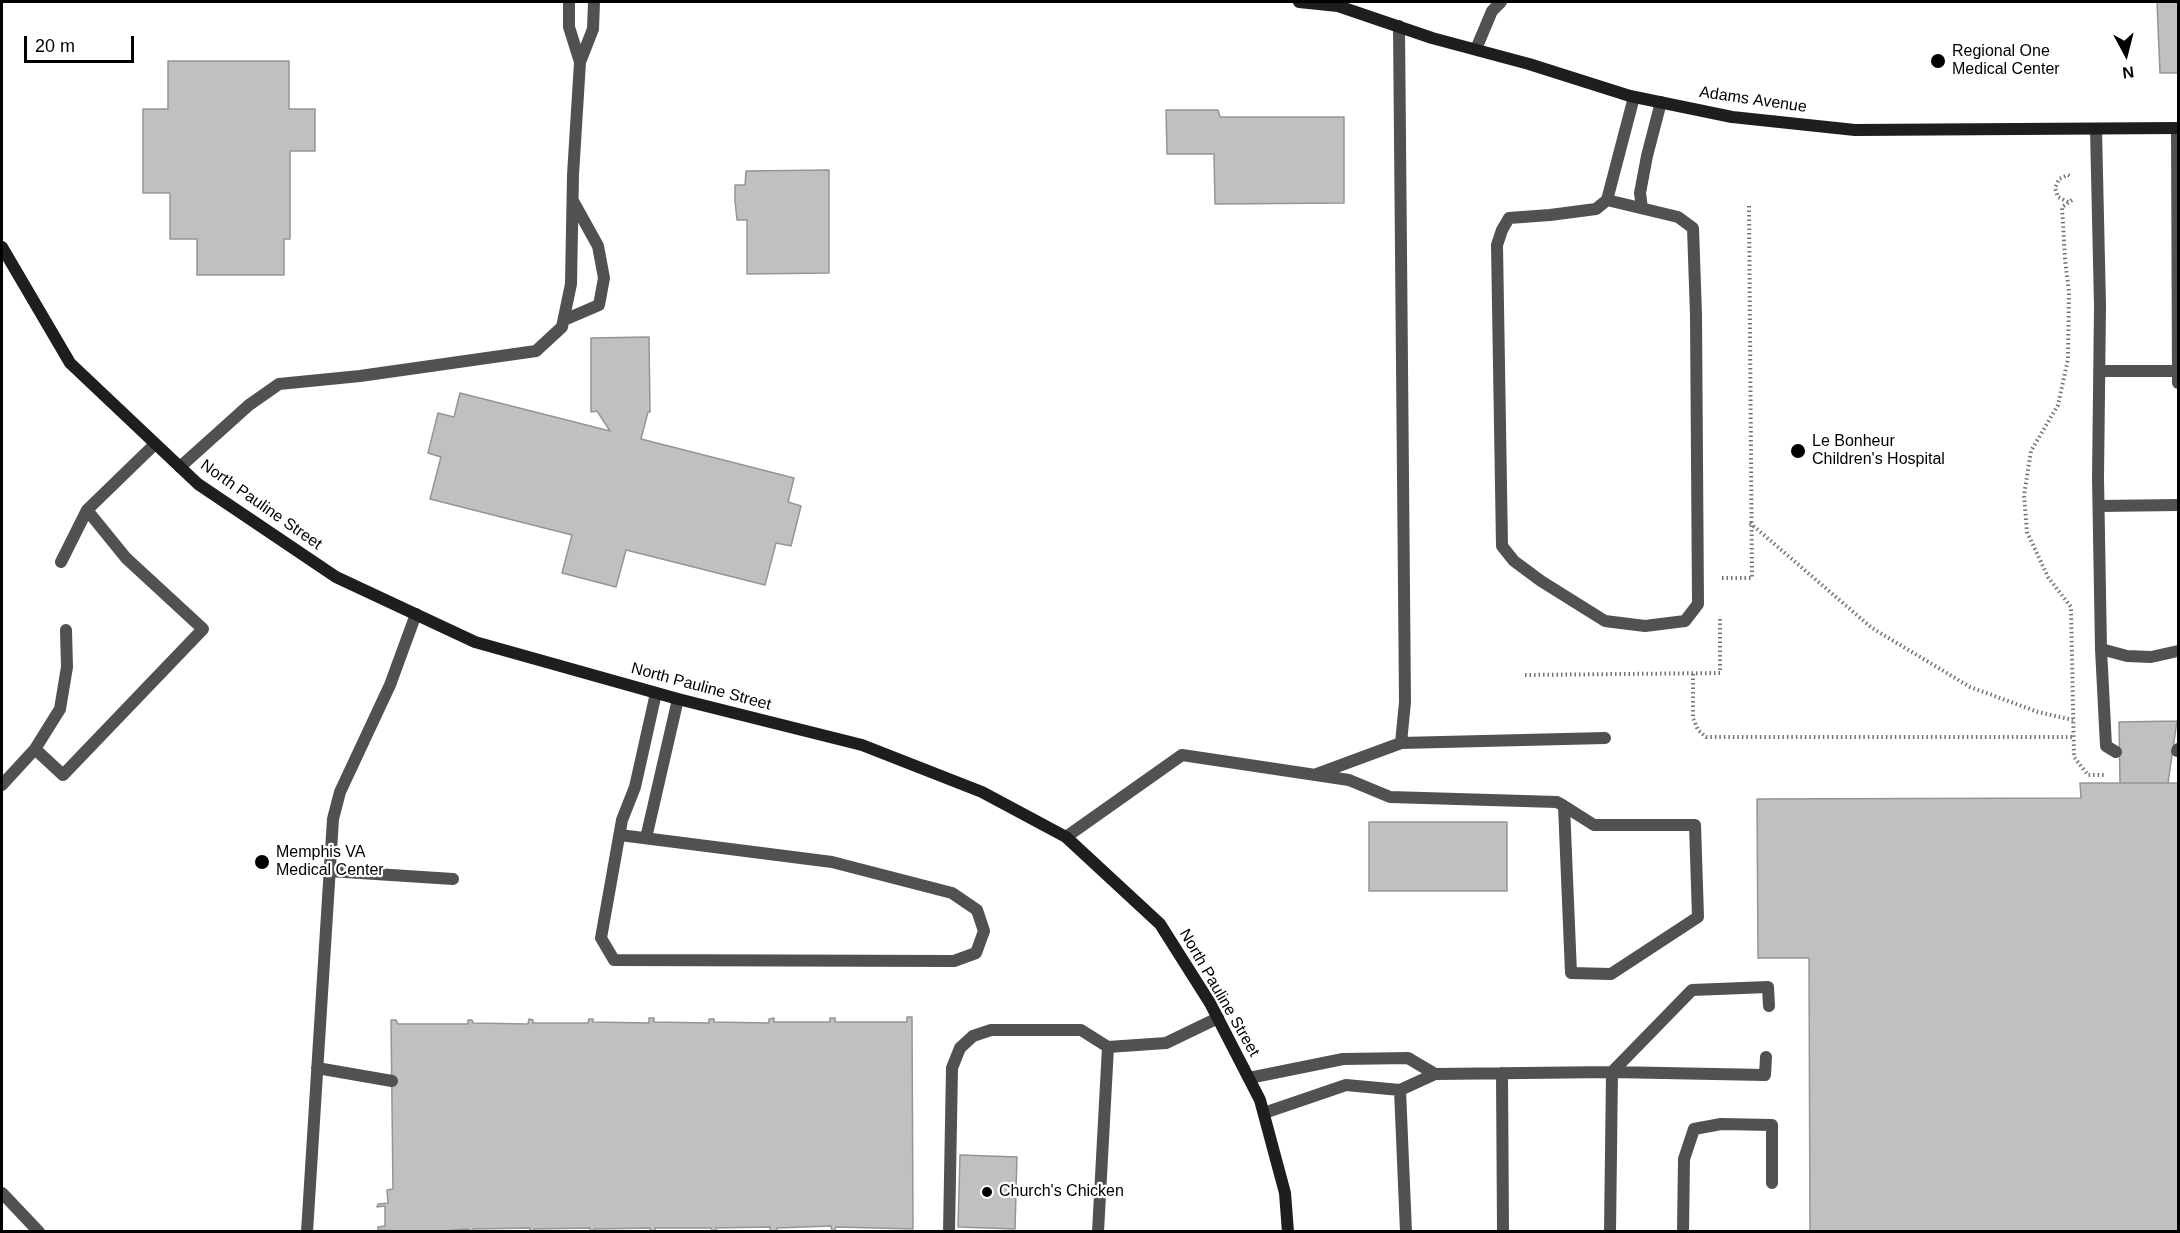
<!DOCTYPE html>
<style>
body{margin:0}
#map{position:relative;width:2180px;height:1233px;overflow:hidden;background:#fff;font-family:Helvetica,sans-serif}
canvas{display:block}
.frame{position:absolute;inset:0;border:3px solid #000;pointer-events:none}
.north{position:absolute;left:2096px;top:24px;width:60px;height:60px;-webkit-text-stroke:4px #fff;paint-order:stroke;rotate:173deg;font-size:16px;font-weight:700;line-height:24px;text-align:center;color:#000}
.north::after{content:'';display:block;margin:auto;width:21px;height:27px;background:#000;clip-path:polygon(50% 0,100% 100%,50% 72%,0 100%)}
.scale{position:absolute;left:24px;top:36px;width:110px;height:27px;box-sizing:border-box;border:3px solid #000;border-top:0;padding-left:8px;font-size:18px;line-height:21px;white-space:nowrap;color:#000;-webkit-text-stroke:4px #fff;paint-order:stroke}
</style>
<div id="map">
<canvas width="2180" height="1233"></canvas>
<div class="frame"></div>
<div class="north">N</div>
<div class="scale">20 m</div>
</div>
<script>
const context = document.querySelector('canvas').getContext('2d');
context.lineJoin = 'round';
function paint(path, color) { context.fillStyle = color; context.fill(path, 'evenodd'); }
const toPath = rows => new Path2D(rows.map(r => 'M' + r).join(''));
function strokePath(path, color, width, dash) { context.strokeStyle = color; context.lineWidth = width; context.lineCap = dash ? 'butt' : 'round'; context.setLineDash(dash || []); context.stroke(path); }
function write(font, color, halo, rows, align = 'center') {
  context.font = font + ' Helvetica,sans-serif'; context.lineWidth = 4.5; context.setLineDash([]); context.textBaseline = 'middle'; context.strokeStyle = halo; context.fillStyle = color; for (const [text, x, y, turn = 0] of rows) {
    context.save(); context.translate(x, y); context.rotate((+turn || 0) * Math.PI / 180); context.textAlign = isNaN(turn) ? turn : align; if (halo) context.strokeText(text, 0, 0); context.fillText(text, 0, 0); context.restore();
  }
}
const building = toPath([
 [2157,2,2178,2,2178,73,2160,73,2157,2],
 [168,61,289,61,289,109,315,109,315,151,290,151,290,239,284,239,284,275,197,275,197,239,170,239,170,193,143,193,143,109,168,109,168,61],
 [1166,110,1218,110,1220,117,1344,117,1344,203,1215,204,1214,154,1167,154,1166,110],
 [829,170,829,273,747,274,747,220,737,220,735,201,735,185,745,185,746,171,829,170],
 [649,337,650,412,648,412,641,439,794,478,788,502,801,506,791,546,776,543,765,585,626,550,616,587,562,573,572,535,430,499,441,457,428,453,438,413,454,417,460,393,610,431,597,411,591,412,591,338,649,337],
 [2177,721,2168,783,2120,783,2119,722,2177,721],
 [2080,783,2178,783,2178,1232,1810,1232,1809,958,1758,958,1757,799,2081,798,2080,783],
 [1369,822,1507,822,1507,891,1369,891,1369,822],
 [907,1017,912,1017,913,1229,836,1227,835,1230,832,1231,831,1226,777,1228,777,1231,770,1231,770,1227,716,1228,716,1231,712,1232,711,1228,655,1228,655,1232,651,1232,650,1228,594,1229,595,1232,591,1232,590,1228,534,1229,534,1232,530,1232,530,1228,473,1229,473,1232,469,1232,468,1229,427,1232,378,1230,378,1227,385,1226,385,1206,377,1207,378,1204,388,1203,387,1190,393,1189,391,1020,396,1020,398,1024,468,1024,468,1020,472,1020,473,1023,528,1024,529,1019,533,1020,533,1023,588,1023,589,1019,593,1019,593,1022,649,1023,649,1018,654,1018,654,1022,709,1023,709,1019,714,1019,714,1022,769,1023,769,1019,774,1018,774,1022,830,1022,830,1018,835,1018,835,1022,907,1022,907,1017],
 [960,1155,1017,1157,1015,1229,958,1227,960,1155]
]);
paint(building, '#c0c0c0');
strokePath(building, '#959595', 1.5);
strokePath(toPath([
 [2072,200,2062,207,2065,259,2069,292,2068,359,2058,405,2031,451,2024,495,2027,532,2048,577,2071,607,2074,757,2088,775,2104,775],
 [2068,202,2058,197,2055,188,2059,179,2068,175,2072,177],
 [1750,523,1872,628,1970,687,2038,712,2073,720],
 [1722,578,1752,578,1749,205],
 [1693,674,1693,718,1698,730,1706,737,2074,737],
 [1525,675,1720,673,1720,617]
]), '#737373', 4, [1.5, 3]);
strokePath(toPath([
 [569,2,569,27,580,62,593,29,594,2],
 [1399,26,1405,702,1401,743],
 [1476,49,1492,11,1501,2],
 [2177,128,2178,383],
 [2096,129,2100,306,2098,478,2101,649,2127,656,2151,657,2178,651],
 [1607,200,1678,217,1693,228,1696,315,1698,604,1685,621,1645,626,1605,621,1541,581,1514,561,1502,546,1497,245,1502,230,1509,218,1550,215,1596,209,1607,200,1634,97],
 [1642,208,1640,193,1647,156,1661,102],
 [564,320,599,305,604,278,598,246,573,201],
 [2099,371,2178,371],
 [180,467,249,405,279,384,360,376,536,351,562,327,571,284,573,175,580,62],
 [2099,506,2178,505],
 [61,562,87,510,155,444],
 [2101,649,2106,746,2116,752],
 [35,749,63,775,203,629,126,558,87,510],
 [2177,751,2178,749],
 [1317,774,1401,743,1605,738],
 [2,785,35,749,60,709,67,667,66,630],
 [620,835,832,862,952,893,977,910,984,931,976,953,954,961,614,960,601,938,622,820,635,787,656,693],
 [1066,837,1182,755,1349,780,1390,797,1557,802,1564,806,1594,825,1695,825,1698,917,1611,974,1571,973,1564,806],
 [646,838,678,699],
 [329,871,453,879],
 [1766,1057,1765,1075,1612,1072,1692,990,1768,987,1769,1006],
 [317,1068,392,1081],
 [1502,1073,1503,1232],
 [1249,1078,1343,1059,1408,1058,1435,1074],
 [1400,1090,1435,1074,1612,1072,1610,1232],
 [1264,1113,1346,1085,1400,1090,1406,1232],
 [2,1193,39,1232],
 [307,1232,333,819,340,792,390,685,416,614],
 [949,1232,952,1068,960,1048,973,1036,991,1030,1081,1030,1108,1047],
 [1098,1232,1108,1047,1166,1043,1218,1018],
 [1683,1232,1684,1159,1694,1129,1721,1124,1772,1125,1772,1183]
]), '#515151', 12);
strokePath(toPath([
 [1299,2,1338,6,1432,38,1529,64,1630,96,1732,117,1855,130,2178,128],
 [2,247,70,363,198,484,336,577,475,642,678,699,862,745,982,792,1066,837,1160,924,1210,1003,1260,1100,1285,1193,1288,1232]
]), '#1e1e1e', 12);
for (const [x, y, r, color] of [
 [1938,61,8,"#000"],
 [1798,451,8,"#000"],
 [262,862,8,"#000"],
 [987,1192,6,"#000"]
]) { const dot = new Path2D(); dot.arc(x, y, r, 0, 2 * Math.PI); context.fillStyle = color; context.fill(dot); strokePath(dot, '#fff', 2); }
write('16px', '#000', '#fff', [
 ["Regional One",1952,52],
 ["Medical Center",1952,70],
 ["Le Bonheur",1812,442],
 ["Children's Hospital",1812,460],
 ["Memphis VA",276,853],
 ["Medical Center",276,871],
 ["Church's Chicken",999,1192]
], 'left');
write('16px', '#000', '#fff', [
 ["Adams Avenue",1753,100,8],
 ["North Pauline Street",261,505,35],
 ["North Pauline Street",701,687,15],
 ["North Pauline Street",1219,993,60]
]);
</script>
